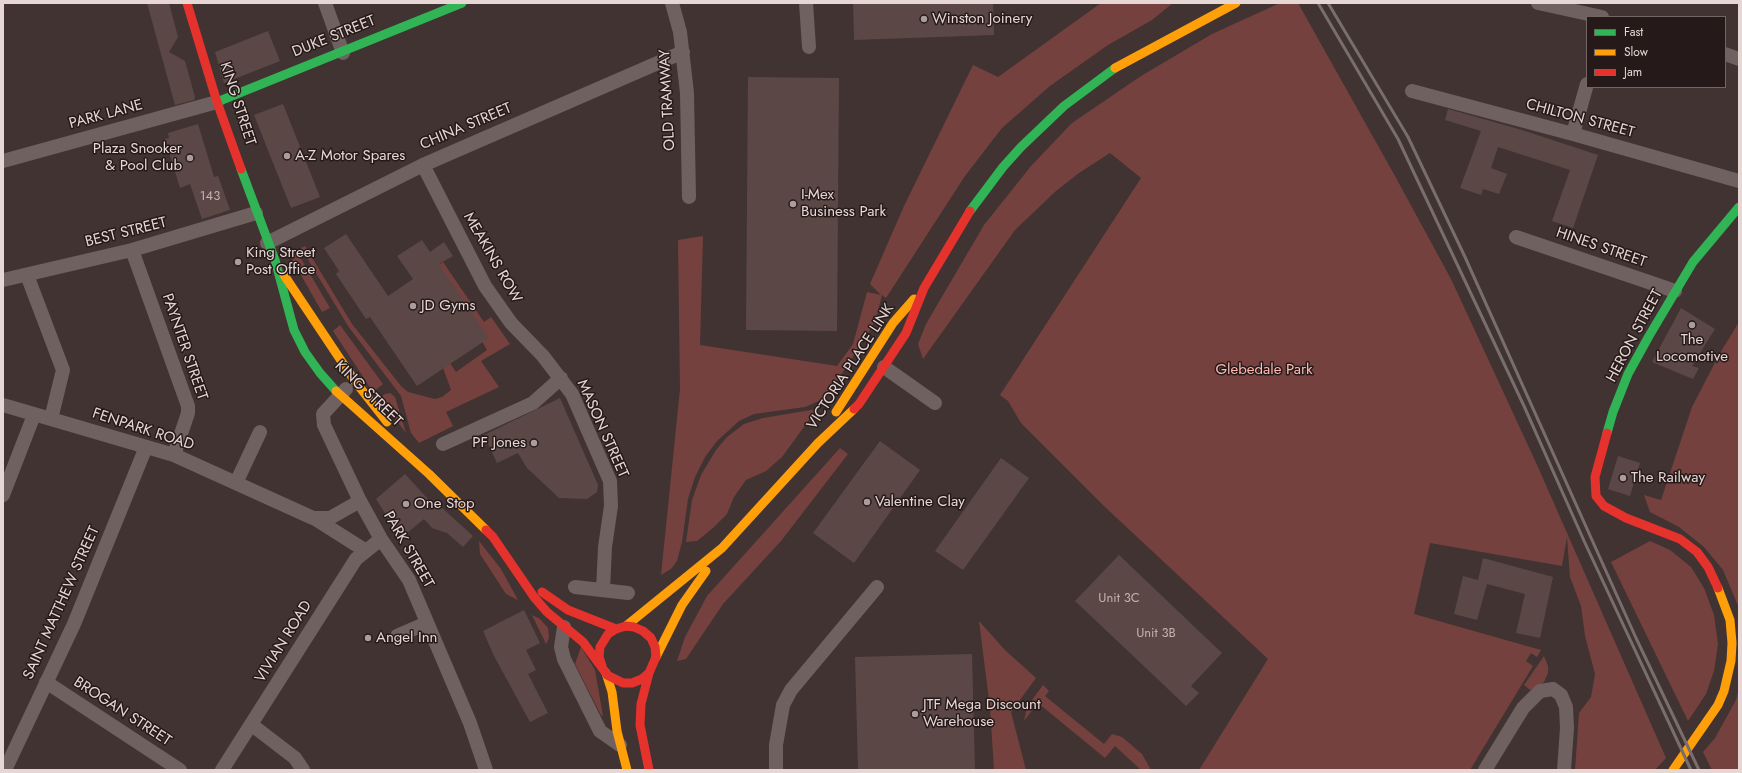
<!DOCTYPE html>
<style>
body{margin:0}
#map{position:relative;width:1742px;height:773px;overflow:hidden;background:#403332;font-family:Jost,sans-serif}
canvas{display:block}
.frame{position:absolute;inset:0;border:4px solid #e6d6d4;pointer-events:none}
.legend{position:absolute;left:1586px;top:16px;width:140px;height:72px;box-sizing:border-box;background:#251a19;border:1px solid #726564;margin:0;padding:5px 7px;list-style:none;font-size:12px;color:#e6d6d4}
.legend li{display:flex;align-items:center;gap:8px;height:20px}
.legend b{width:20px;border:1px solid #726564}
</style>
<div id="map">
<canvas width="1742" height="773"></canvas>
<div class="frame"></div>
<ul class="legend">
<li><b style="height:5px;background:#30b455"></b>Fast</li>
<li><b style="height:5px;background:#ff9f0a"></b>Slow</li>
<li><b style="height:5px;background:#e5322d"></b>Jam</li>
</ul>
</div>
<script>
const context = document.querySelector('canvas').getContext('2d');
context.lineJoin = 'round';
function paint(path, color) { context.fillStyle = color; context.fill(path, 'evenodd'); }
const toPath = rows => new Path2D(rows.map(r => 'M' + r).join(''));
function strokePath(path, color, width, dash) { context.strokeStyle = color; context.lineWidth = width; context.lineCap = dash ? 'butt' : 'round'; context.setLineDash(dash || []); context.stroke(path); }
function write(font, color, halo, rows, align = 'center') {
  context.font = font + ' Jost,sans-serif'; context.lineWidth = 3; context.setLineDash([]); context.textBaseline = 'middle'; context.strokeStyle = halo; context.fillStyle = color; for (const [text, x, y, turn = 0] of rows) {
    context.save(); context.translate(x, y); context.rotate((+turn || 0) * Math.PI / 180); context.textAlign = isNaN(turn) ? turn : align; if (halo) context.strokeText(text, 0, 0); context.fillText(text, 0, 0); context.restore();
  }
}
paint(toPath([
 [1101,3,1173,3,1152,20,1108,45,1050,86,1002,128,965,176,886,298,882,295,876,318,869,332,826,398,805,407,754,414,739,421,717,441,705,457,695,477,688,499,682,542,677,561,671,569,661,575,680,389,678,240,703,236,700,345,837,366,853,344,867,292,881,295,870,284,904,206,973,65,998,77],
 [1280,3,1298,3,1395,176,1451,279,1538,467,1666,758,1655,770,1575,770,1579,713,1591,697,1595,674,1585,636,1581,606,1570,577,1567,537,1562,566,1430,543,1414,614,1541,650,1537,657,1531,653,1526,661,1533,666,1470,770,1199,770,1268,659,1106,508,1021,423,1008,401,1000,395,1141,178,1110,153,1079,173,1056,191,1015,230,923,359,918,344,926,324,984,225,1031,166,1072,123,1141,76,1212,34],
 [305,246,352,324,401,386,408,392,435,399,442,397,451,390,443,368,450,363,456,372,487,350,439,265,443,262,484,322,491,317,510,344,481,361,499,387,446,412,453,426,419,443,411,433,401,396,348,326,301,248],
 [292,249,300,257,330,308,322,312,293,261,291,256],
 [1739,322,1739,608,1723,570,1704,547,1679,527,1650,512,1644,495,1661,500,1692,407,1720,353],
 [340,325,383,384,373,392,333,331],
 [390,393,395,397,406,433,379,398,385,394],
 [817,409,782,457,766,471,746,480,734,497,727,514,713,528,697,541,686,542,692,500,701,475,716,450,727,437,744,424,763,418],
 [840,448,848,454,781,541,723,604,686,659,677,661,685,637,707,596],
 [479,541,501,569,518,600,506,594,480,554],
 [1650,541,1670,550,1691,567,1704,588,1714,615,1718,644,1714,671,1706,694,1688,721,1611,562],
 [532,615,540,619,548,628,549,638,546,644],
 [979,621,1005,650,1036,678,1011,712,1026,770,994,770,990,708],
 [581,647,595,670,603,716,601,715,575,664],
 [1544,656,1548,666,1548,673,1544,682,1530,690,1524,685],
 [1043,685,1049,691,1045,696,1104,744,1112,734,1122,737,1142,754,1151,770,1141,770,1115,746,1105,758,1038,703,1024,721,1027,707],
 [1739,688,1739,770,1712,770,1703,752,1715,738,1736,700]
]), '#75413e');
paint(toPath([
 [147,3,169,3,178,37,169,52,185,61,195,97,194,100,175,105],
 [853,3,993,3,994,35,854,40],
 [268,31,280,61,224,83,215,52],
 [748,77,839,78,837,331,746,330],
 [283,104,320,197,291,208,254,115],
 [1448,109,1522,130,1598,155,1573,228,1552,221,1570,170,1498,147,1491,168,1507,174,1499,194,1483,189,1481,195,1460,188,1481,131,1445,120],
 [198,124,214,177,218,176,230,210,202,219,190,184,180,188,165,139,169,138,168,133],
 [346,234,388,296,413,279,397,256,422,240,430,252,444,242,453,256,439,264,489,338,417,386,370,317,366,319,336,274,339,271,324,248],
 [1681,308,1715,329,1692,366,1699,368,1693,379,1652,362],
 [560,398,598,485,597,492,587,499,559,498,527,468,518,453,497,463,484,435],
 [880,441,920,470,854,563,813,533],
 [1618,456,1640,463,1630,496,1608,489],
 [1001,458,1029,478,963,570,935,551],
 [405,474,437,509,440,506,473,536,463,547,447,533,432,528,424,519,401,538,376,499],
 [1119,555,1222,653,1191,686,1199,693,1186,706,1075,601],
 [1483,558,1553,577,1540,638,1516,633,1525,594,1487,584,1477,620,1454,614,1463,576,1478,580],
 [524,610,540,643,526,650,536,670,528,674,548,713,530,722,494,656,483,631],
 [972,654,975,770,858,770,855,657]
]), '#5b4846');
strokePath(toPath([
 [325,3,343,53],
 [672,3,680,32,687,93,689,197],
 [806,3,809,47],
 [1538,3,1602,17],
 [1725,54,1739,59],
 [1412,91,1573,134,1739,181],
 [1573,134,1587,84],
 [3,161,217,102],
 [423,165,485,286,511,323,543,356,572,394,610,481,611,506,605,547,603,590],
 [1516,237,1675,291],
 [267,243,423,165,683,52],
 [132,250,188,406,188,413,174,455],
 [27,275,63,370,51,419],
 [3,280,132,250,256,213],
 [884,367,935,403],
 [346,389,323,414,324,425,360,501,381,539,409,580,470,723,486,770],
 [3,405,174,455,313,518,330,518,360,501],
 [443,444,533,403,561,378],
 [236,483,260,432],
 [3,495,34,415],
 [314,518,366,551],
 [575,587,628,593],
 [564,627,561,647,564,659,600,731,620,745],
 [397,636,427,623],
 [46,682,180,770],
 [252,725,295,758,303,770],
 [5,770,74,624,146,447],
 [222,770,356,559,381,539],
 [776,770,776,745,783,705,791,690,877,587],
 [1485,770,1523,708,1540,691,1553,689,1561,695,1566,707,1567,728,1564,770]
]), '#6e6160', 14);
strokePath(toPath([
 [217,102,462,3],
 [241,169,275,260,294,330,305,352,320,373,336,391],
 [970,211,1003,167,1021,147,1064,106,1115,68],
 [1607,433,1613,412,1628,374,1649,336,1693,262,1739,207]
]), '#30b455', 9);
strokePath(toPath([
 [1115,68,1236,3],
 [284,275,354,380,387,422],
 [336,391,429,474,486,530],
 [836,412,893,323,914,299],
 [626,626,722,548,818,443,854,409],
 [656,657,682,605,706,571],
 [606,673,612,692,617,731,627,770],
 [1673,770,1718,705,1724,691,1731,661,1732,643,1730,620,1718,588]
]), '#ff9f0a', 9);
strokePath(toPath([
 [187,3,217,102,241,169],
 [854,409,859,404,906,333,924,288,970,211],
 [1607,433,1595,477,1596,496,1604,506,1626,518,1680,539,1697,552,1708,567,1718,588],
 [486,530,493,537,534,597,547,612,583,642,606,673],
 [542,592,568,610,616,629],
 [602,666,599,657,600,647,608,634,616,629,626,626,634,627,643,631,651,638,655,647,656,657,649,673,641,704,640,725,649,770],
 [607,675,623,683,632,683,642,679,649,673]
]), '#e5322d', 9);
strokePath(toPath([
 [1318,3,1398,139,1524,406,1585,543,1691,770],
 [1328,3,1408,137,1465,257,1636,638,1699,770]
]), '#786e6d', 3);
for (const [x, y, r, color] of [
 [924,19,4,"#ac9d9b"],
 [287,156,4,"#ac9d9b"],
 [190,158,4,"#ac9d9b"],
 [793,204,4,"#ac9d9b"],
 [238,262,4,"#ac9d9b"],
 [413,306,4,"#ac9d9b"],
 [1692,325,4,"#ac9d9b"],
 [534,443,4,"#ac9d9b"],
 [1623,478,4,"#ac9d9b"],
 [867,502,4,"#ac9d9b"],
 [406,504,4,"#ac9d9b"],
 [368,638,4,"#ac9d9b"],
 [915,714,4,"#ac9d9b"]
]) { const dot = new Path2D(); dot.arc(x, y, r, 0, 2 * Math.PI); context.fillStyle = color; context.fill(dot); strokePath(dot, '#251a19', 1.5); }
write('13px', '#c3b2b0', null, [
 ["143",210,197],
 ["Unit 3C",1119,599],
 ["Unit 3B",1156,634]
]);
write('15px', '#e6d6d4', '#251a19', [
 ["Winston Joinery",932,19],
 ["Plaza Snooker",182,149,"right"],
 ["& Pool Club",182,166,"right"],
 ["A-Z Motor Spares",295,156],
 ["I-Mex",801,195],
 ["Business Park",801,212],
 ["King Street",246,253],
 ["Post Office",246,270],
 ["JD Gyms",421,306],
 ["The",1692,340,"center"],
 ["Locomotive",1692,357,"center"],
 ["PF Jones",526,443,"right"],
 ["The Railway",1631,478],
 ["Valentine Clay",875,502],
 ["One Stop",414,504],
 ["Angel Inn",376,638],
 ["JTF Mega Discount",923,705],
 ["Warehouse",923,722]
], 'left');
write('15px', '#e6d6d4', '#251a19', [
 ["DUKE STREET",334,37,-22],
 ["OLD TRAMWAY",668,100,-93],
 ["KING STREET",237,104,72],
 ["PARK LANE",106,115,-15],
 ["CHILTON STREET",1580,119,15],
 ["CHINA STREET",466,127,-23],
 ["BEST STREET",126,233,-14],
 ["HINES STREET",1601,248,19],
 ["MEAKINS ROW",492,258,60],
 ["HERON STREET",1635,336,-62],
 ["PAYNTER STREET",184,347,71],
 ["VICTORIA PLACE LINK",851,367,-57],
 ["KING STREET",368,394,44],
 ["MASON STREET",602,429,66],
 ["FENPARK ROAD",143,430,18],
 ["PARK STREET",408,550,60],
 ["SAINT MATTHEW STREET",62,603,-66],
 ["VIVIAN ROAD",284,642,-58],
 ["BROGAN STREET",122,712,33]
]);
write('15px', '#febab4', '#251a19', [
 ["Glebedale Park",1264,370]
]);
</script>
